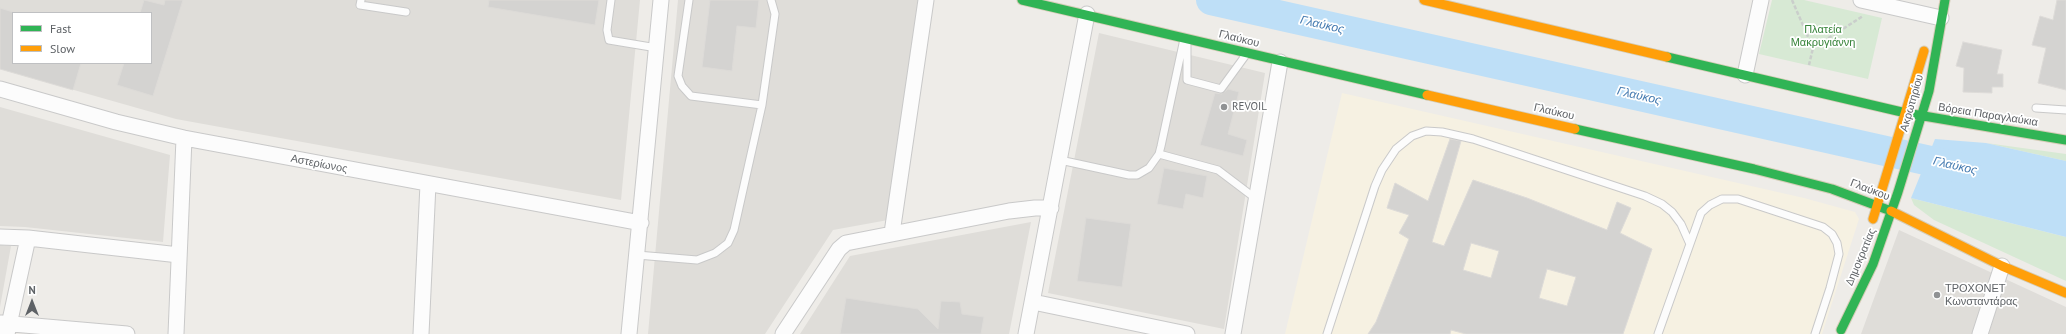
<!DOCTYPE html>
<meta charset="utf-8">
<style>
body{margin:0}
#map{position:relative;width:2066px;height:334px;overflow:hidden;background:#eeece8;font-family:"PT Sans",sans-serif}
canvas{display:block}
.legend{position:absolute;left:12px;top:12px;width:140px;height:52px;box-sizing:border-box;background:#fff;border:1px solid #bfc0c2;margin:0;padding:5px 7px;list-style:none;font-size:12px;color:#5e6266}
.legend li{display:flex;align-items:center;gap:8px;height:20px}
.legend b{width:20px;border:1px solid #bfc0c2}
.north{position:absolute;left:12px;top:282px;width:40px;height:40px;-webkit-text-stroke:3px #fff;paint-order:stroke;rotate:0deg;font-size:11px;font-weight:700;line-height:16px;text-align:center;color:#5e6266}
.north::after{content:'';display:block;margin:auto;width:14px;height:18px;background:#5e6266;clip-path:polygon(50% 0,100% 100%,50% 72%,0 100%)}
</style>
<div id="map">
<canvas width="2066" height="334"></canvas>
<ul class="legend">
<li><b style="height:5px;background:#30b455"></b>Fast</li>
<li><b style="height:5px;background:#ff9f0a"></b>Slow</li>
</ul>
<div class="north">N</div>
</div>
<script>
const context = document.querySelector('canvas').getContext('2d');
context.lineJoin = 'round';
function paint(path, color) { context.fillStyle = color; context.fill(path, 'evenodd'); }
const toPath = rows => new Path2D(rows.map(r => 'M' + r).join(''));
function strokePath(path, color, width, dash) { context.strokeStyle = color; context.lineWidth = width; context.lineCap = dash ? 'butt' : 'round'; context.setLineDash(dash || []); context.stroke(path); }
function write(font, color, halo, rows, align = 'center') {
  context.font = font + ' "PT Sans",sans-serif'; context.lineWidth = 3.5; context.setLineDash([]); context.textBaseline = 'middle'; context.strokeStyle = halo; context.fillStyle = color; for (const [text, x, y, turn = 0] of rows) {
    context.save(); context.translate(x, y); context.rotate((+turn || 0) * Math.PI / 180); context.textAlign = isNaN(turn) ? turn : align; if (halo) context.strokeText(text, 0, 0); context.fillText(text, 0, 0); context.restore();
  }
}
paint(toPath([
 [1342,93,1804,198,1855,212,1859,219,1822,334,1285,334]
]), '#f6f1e2');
paint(toPath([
 [0,0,640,0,621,200,176,119,0,69],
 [13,13,151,13,151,63,13,63],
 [678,0,919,0,888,220,833,230,765,334,648,334],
 [1099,33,1265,73,1224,329,1048,293],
 [0,107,170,155,163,242,25,227,0,226],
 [1031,222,1009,334,800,334,850,256],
 [1899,230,2066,307,2066,334,1861,334],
 [0,245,11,246,0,307]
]), '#dfddd9');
paint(toPath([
 [1772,0,1804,0,1882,18,1868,79,1759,54],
 [1986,143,2066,154,2066,161],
 [1911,198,2066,237,2066,281,1934,220,1914,205]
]), '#d7e9d4');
paint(toPath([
 [1935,139,1986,143,2066,161,2066,237,1911,198]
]), '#bedff7');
strokePath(toPath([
 [1211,0,1966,169]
]), '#bedff7', 30);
const building = toPath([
 [144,0,164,5,165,0,183,0,153,96,117,85,124,63,151,63,151,13,140,13,144,0],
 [489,0,599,0,595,25,488,7,489,0],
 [710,0,759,0,756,28,737,26,732,71,702,67,710,0],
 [2057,0,2066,0,2066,90,2038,83,2046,48,2032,45,2040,16,2053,20,2057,0],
 [0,8,13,12,13,63,81,63,73,90,0,69,0,8],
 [1963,42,2002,50,1997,74,2003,74,2003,87,1992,87,1992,93,1963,92,1964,68,1956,66,1963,42],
 [1228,89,1239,92,1228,134,1247,140,1243,156,1200,145,1215,93,1222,94,1228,89],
 [1450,139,1461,141,1432,242,1444,246,1473,180,1527,198,1607,230,1617,202,1631,208,1620,233,1652,249,1623,334,1466,334,1451,330,1450,334,1368,334,1376,322,1409,239,1399,233,1409,215,1387,208,1395,183,1428,201,1450,139],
 [1471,243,1499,251,1491,278,1463,270,1471,243],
 [1547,269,1576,277,1567,306,1539,298,1547,269],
 [1164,168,1207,176,1203,198,1186,194,1183,209,1157,204,1164,168],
 [1086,218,1131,224,1122,287,1077,281,1086,218],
 [846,298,918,309,938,329,941,301,960,302,962,314,984,317,981,334,840,334,846,298]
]);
paint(building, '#d4d3d1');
strokePath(building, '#dddbd8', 1);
const lane = toPath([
 [361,0,360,5,406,12],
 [611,0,607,30,609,40,657,48],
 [689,0,678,76,682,86,691,96,762,105,775,14,771,0],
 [1187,40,1187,80,1221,89,1245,56],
 [2036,108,2066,110],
 [1159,154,1218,170,1255,198],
 [1060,160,1129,175,1137,175,1149,168,1159,154,1161,146,1184,39],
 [637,255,697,260,715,253,728,243,734,230,762,105],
 [1327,334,1375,186,1382,170,1396,149,1412,136,1426,131,1442,132,1473,139,1645,196,1662,204,1672,212,1681,224,1689,242],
 [1658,334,1701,213,1710,205,1722,199,1738,199,1823,227,1832,234,1837,243,1839,254,1830,288,1815,334]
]);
const street = toPath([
 [1861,0,1941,18],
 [1745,75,1761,0],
 [0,89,116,122,184,138,641,223],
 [892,233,926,0],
 [0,237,28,238],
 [1033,302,1187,334],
 [1,323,127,334],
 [7,334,28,238,179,255],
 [176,334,184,138],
 [421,334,428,184],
 [629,334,661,0],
 [783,334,839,249,846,243,1009,211,1035,208,1051,208],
 [1026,334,1087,14],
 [1233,334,1280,62],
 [1980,334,2002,266]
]);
const fast = toPath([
 [1022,0,1427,95],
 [1667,57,1906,113,2066,140],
 [1575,129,1754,169,1832,189,1891,211],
 [1841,330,1873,264,1898,192,1929,91,1945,0]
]);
const slow = toPath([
 [1424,0,1667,57],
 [1427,95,1575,129],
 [1891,211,2002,266,2066,293],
 [1873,219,1924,51]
]);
strokePath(lane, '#c9c9c9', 9);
strokePath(street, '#c9c9c9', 17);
strokePath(fast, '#d5ccb6', 11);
strokePath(slow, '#d5ccb6', 11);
strokePath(toPath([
 [1792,0,1813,48,1809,65],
 [1813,48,1863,16]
]), '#cacecb', 2.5, [4, 2]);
strokePath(lane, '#fcfcfc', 7);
strokePath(street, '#fcfcfc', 15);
strokePath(fast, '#30b455', 9);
strokePath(slow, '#ff9f0a', 9);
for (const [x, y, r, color] of [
 [1224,107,4,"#909294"],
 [1937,295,4,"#909294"]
]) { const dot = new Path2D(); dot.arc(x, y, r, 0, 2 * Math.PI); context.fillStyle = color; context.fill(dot); strokePath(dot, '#fff', 1.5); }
write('11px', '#37843a', '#fff', [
 ["Πλατεία",1823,30],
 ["Μακρυγιάννη",1823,43]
]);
write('11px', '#5e6266', '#fff', [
 ["Γλαύκου",1239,39,14],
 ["Ακρωτηρίου",1912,103,-74],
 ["Γλαύκου",1554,112,13],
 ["Βόρεια Παραγλαύκια",1988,115,9],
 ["Αστερίωνος",319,164,11],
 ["Γλαύκου",1870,190,21],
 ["Δημοκρατίας",1861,257,-67]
]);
write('11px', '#5e6266', '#fff', [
 ["REVOIL",1232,107],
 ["ΤΡΟΧΟΝΕΤ",1945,289],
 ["Κωνσταντάρας",1945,302]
], 'left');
write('italic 12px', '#447ab0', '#fff', [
 ["Γλαύκος",1322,25,13],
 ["Γλαύκος",1639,96,13],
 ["Γλαύκος",1955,166,13]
]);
</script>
